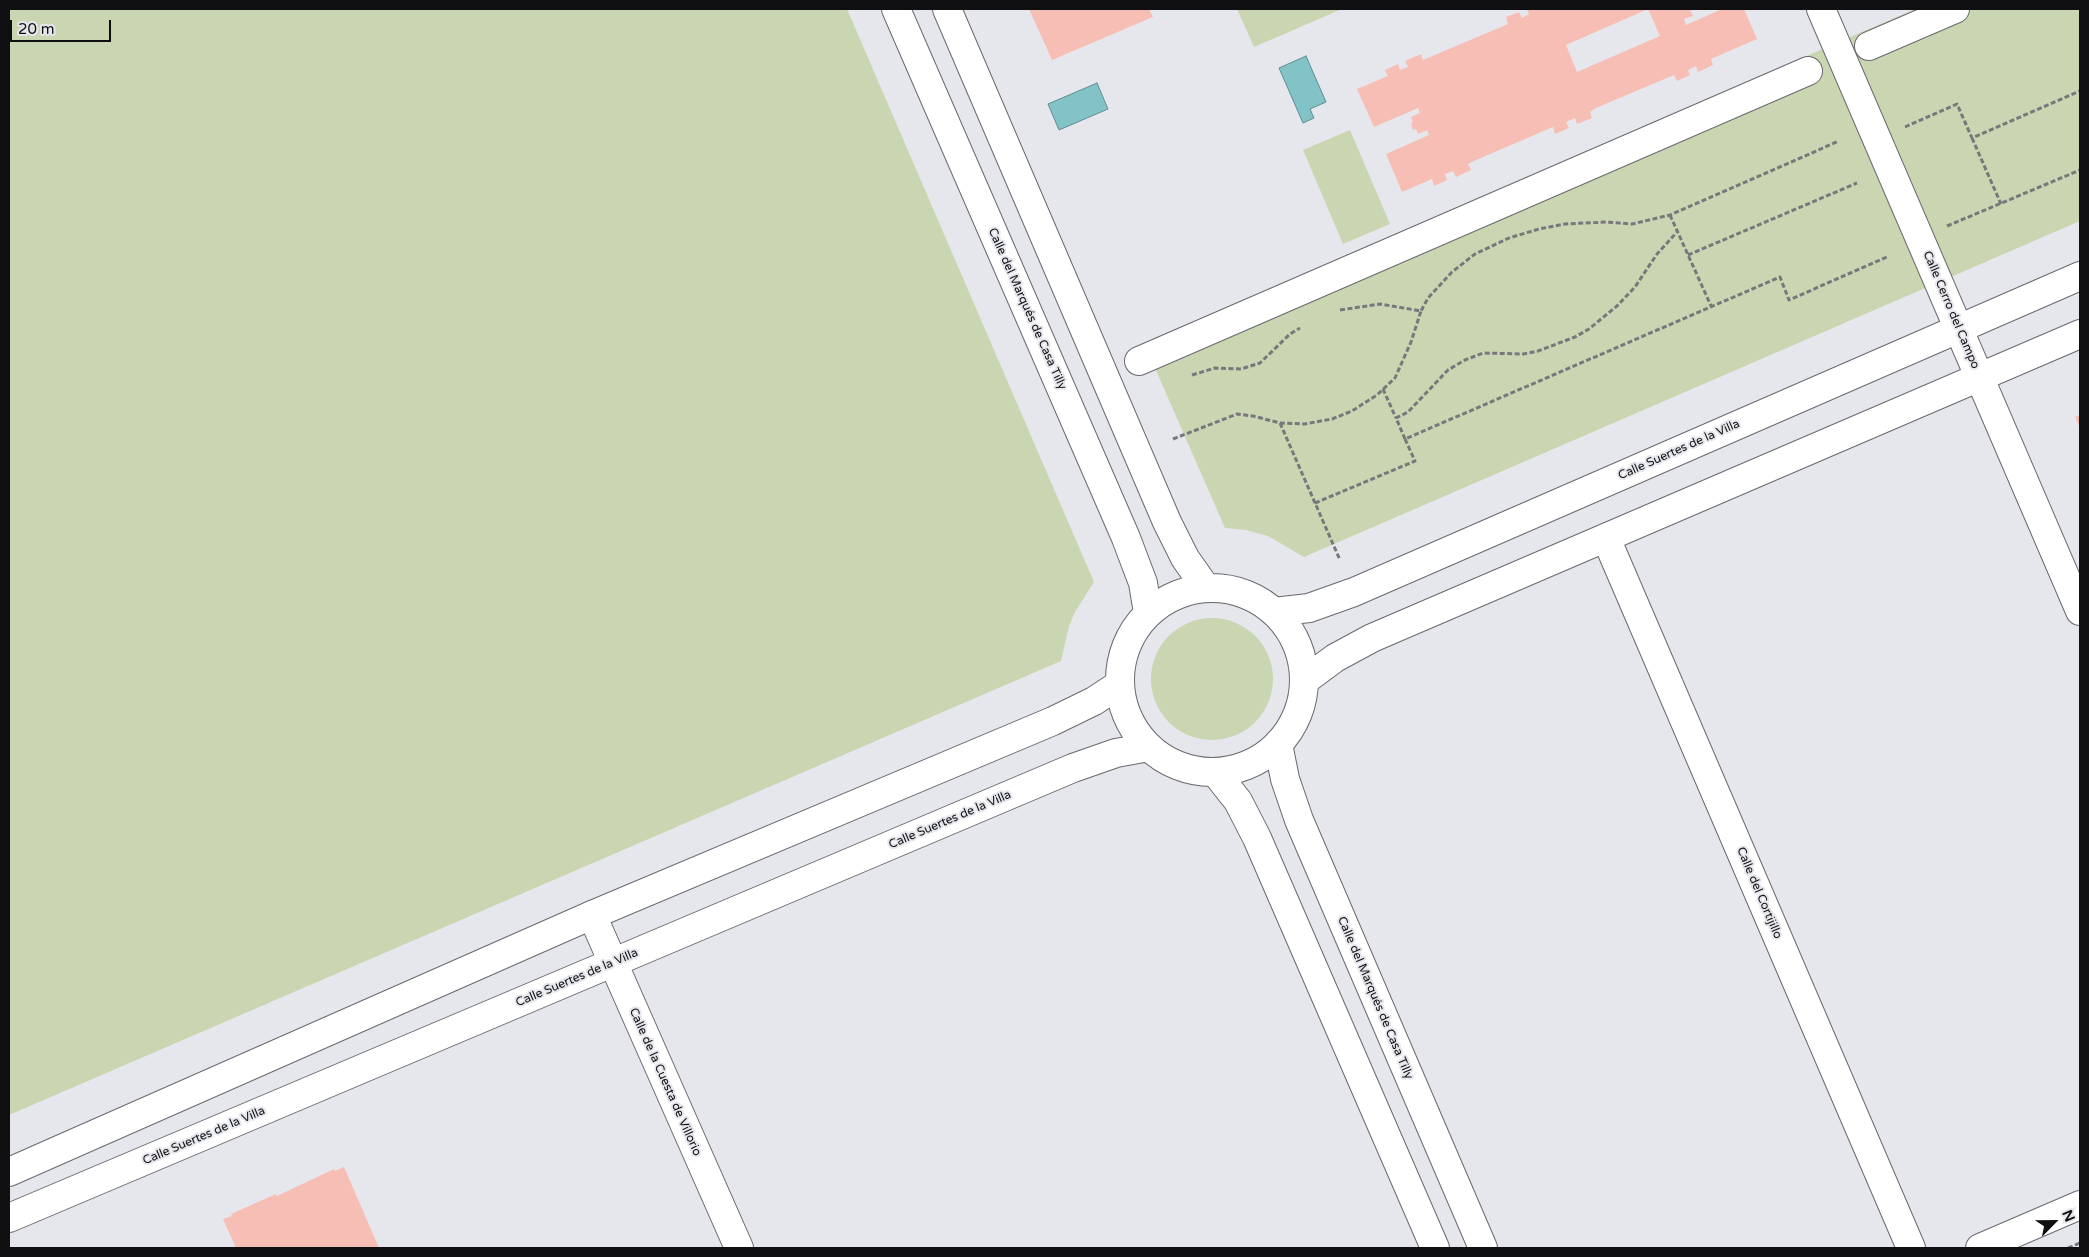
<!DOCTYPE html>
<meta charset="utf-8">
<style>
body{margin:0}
#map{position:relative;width:2089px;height:1257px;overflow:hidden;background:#e6e7ed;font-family:"Varela Round",sans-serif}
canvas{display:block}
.frame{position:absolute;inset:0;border:10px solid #0f0f11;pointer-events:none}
.north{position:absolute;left:2029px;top:1197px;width:50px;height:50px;-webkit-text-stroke:4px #e6e7ed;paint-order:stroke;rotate:67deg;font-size:14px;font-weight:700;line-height:20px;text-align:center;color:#0f0f11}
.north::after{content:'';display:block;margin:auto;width:18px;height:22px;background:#0f0f11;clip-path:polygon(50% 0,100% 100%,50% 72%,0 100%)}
.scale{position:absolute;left:10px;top:20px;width:101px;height:22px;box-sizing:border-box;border:2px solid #0f0f11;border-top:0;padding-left:6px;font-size:15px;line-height:18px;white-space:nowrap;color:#0f0f11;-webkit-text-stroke:4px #e6e7ed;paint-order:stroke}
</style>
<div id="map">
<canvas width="2089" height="1257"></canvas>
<div class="frame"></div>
<div class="north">N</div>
<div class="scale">20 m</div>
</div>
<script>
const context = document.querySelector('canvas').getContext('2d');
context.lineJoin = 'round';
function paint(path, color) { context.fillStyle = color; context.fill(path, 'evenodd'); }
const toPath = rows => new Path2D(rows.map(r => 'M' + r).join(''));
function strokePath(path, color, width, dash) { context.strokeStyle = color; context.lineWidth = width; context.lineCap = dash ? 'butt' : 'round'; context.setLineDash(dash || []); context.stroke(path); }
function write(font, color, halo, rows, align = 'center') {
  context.font = font + ' "Varela Round",sans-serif'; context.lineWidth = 4; context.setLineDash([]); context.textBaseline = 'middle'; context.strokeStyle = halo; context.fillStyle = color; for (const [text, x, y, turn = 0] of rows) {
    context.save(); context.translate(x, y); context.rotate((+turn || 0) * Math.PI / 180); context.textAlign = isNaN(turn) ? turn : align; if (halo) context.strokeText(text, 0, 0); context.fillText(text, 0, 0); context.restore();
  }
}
paint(toPath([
 [9,9,847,9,1094,582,1075,612,1069,626,1061,661,9,1115],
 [1237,9,1342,9,1254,47],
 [1915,9,2080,9,2080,221,1304,557,1268,536,1246,530,1225,528,1144,343],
 [1350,130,1390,224,1343,244,1303,150],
 '1151 679a61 61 0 1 1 122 0a61 61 0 1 1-122 0Z'
]), '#c9d6b1');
const water = toPath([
 [1306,56,1326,102,1310,109,1314,118,1303,123,1279,68,1306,56],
 [1097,83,1108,109,1059,130,1048,104,1097,83]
]);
paint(water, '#81c3c7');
strokePath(water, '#5f8d90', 1);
paint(toPath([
 [1029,9,1149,9,1153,17,1052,60],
 [1527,9,1648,9,1566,45,1577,72,1660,36,1648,9,1690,9,1693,16,1684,19,1686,25,1722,9,1744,9,1757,39,1711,59,1713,65,1698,72,1696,66,1688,70,1690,75,1677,81,1674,75,1596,108,1590,112,1592,118,1577,124,1575,118,1566,122,1569,128,1555,134,1553,127,1474,161,1468,164,1471,170,1456,177,1453,171,1445,174,1447,180,1434,186,1432,179,1402,192,1386,154,1429,135,1427,130,1418,134,1416,129,1413,130,1411,123,1413,122,1411,117,1420,113,1418,108,1374,127,1357,89,1388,76,1385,70,1398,64,1400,70,1408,67,1405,61,1421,54,1423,60,1508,24,1506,17,1519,12,1522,18,1529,14],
 [2080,415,2080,428,2075,417],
 [344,1167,379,1248,236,1248,223,1219,232,1216,231,1214,276,1194,277,1196,334,1169,335,1171]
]), '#f7beb5');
const pedestrian = toPath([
 [1869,46,1955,9],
 [1139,361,1808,71]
]);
const minor = toPath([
 [1821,9,2080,611],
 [1606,538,1911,1248],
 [1278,744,1285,779,1299,820,1483,1248],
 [1215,772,1238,801,1257,838,1435,1248],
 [592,915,739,1248]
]);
const tertiary = toPath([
 [1980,1248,2080,1205]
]);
const secondary = toPath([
 [896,9,1126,538,1143,583,1148,613],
 [947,9,1167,522,1185,558,1206,588],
 '1120 680a92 92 0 1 1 184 0a92 92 0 1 1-184 0Z',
 [1274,612,1309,608,1354,592,2080,276],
 [1304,681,1335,658,1372,638,2080,334],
 [9,1172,592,915,1053,721,1094,701,1120,684],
 [9,1218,1073,768,1116,753,1149,747]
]);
strokePath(pedestrian, '#68696e', 30);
strokePath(minor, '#68696e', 30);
strokePath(tertiary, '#68696e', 30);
strokePath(secondary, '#68696e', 30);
strokePath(toPath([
 [1905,127,1957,104,1972,138,2080,91],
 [1972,138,2001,204],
 [1670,215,1712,308],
 [1947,226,2080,170],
 [1688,255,1857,183],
 [1340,310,1380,304,1421,311,1428,298,1452,272,1475,254,1509,238,1539,229,1565,224,1606,222,1632,224,1670,215,1839,141],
 [1192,375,1215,368,1241,369,1260,363,1290,334,1300,328],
 [1383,389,1396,418],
 [1280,423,1340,560],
 [1173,439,1237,414,1253,416,1280,423,1304,424,1332,419,1352,411,1377,395,1395,378,1411,342,1421,311],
 [1405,439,1396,418,1408,412,1448,370,1465,360,1483,353,1523,354,1538,351,1575,337,1589,329,1617,306,1635,287,1657,254,1677,232],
 [1315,503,1415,461,1405,439,1780,277,1789,300,1889,256],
 [2068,1248,2080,1243]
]), '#78787c', 3, [5, 2.5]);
strokePath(pedestrian, '#fff', 28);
strokePath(minor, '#fff', 28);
strokePath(tertiary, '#fff', 28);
strokePath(secondary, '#fff', 28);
write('12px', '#0f0f11', '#e6e7ed', [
 ["Calle del Marqués de Casa Tilly",1027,309,66],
 ["Calle Cerro del Campo",1951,310,67],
 ["Calle Suertes de la Villa",1679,450,-24],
 ["Calle Suertes de la Villa",950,820,-23],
 ["Calle del Cortijillo",1759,893,67],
 ["Calle Suertes de la Villa",577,978,-23],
 ["Calle del Marqués de Casa Tilly",1375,998,67],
 ["Calle de la Cuesta de Villorio",665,1082,66],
 ["Calle Suertes de la Villa",204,1136,-23]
]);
</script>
